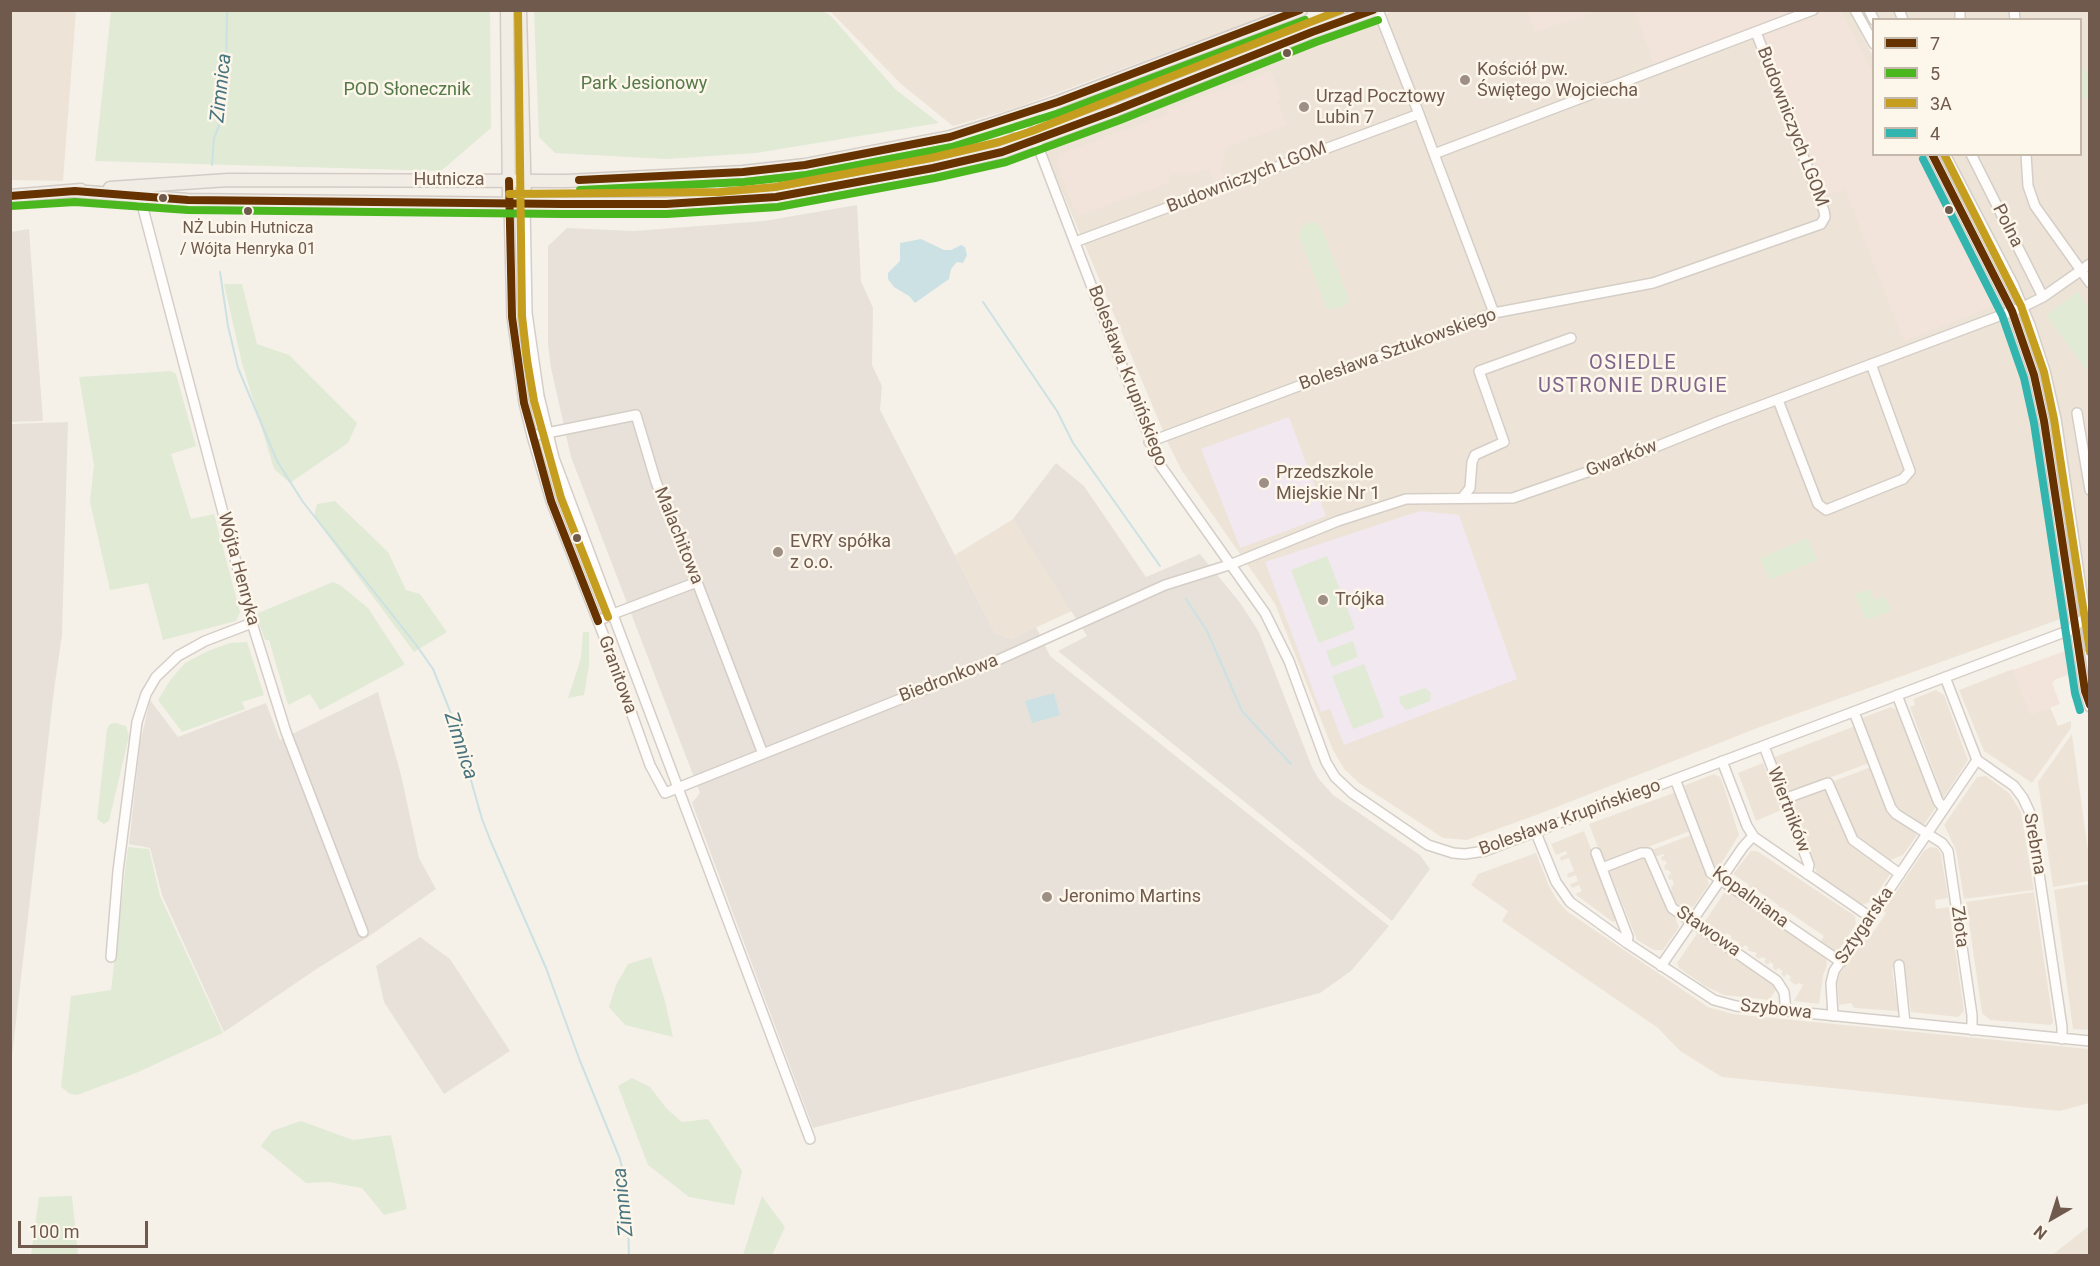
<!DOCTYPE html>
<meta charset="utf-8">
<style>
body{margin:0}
#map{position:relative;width:2100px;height:1266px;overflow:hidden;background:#f5f1e9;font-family:Roboto,sans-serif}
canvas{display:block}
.frame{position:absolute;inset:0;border:12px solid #6f5a4d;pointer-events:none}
.legend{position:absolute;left:1872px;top:18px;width:210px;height:138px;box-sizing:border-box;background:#fdf6ea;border:2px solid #c4b8ab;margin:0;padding:8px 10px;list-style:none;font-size:18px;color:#6f5a4d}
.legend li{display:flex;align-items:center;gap:12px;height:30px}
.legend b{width:30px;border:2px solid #c4b8ab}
.north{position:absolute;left:2022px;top:1188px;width:60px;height:60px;-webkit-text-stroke:4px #fdf6ea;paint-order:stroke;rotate:219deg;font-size:16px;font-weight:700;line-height:24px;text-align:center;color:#6f5a4d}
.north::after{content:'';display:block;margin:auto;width:21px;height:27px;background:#6f5a4d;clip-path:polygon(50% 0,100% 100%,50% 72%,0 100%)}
.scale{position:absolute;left:18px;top:1221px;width:130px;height:27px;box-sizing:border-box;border:3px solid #6f5a4d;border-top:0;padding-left:8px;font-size:18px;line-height:21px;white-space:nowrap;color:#6f5a4d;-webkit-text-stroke:4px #fdf6ea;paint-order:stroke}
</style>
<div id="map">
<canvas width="2100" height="1266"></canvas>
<div class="frame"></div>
<ul class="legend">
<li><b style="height:8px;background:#630"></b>7</li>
<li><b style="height:8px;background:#4bb71f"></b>5</li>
<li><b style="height:8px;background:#c59e1f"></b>3A</li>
<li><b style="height:8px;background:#32b5af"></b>4</li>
</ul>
<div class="north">N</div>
<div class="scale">100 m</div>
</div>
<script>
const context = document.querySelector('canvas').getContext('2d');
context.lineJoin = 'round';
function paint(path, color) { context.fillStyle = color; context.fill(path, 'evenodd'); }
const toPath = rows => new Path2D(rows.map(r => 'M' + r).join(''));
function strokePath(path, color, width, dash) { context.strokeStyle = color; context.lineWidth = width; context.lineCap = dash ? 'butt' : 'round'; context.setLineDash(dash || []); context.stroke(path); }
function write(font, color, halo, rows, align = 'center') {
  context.font = font + ' Roboto,sans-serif'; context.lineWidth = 5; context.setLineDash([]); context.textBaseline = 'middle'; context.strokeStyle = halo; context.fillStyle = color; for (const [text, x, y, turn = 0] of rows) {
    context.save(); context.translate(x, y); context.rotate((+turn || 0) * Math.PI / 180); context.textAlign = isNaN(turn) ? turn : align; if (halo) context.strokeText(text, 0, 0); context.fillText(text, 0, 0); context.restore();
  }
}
paint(toPath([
 [11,10,76,11,63,181,11,180],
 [830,11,1280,11,1013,109,953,126,901,84],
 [1394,11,1849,11,1873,56,1874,154,1926,155,2012,324,2036,399,2069,616,1760,727,1539,814,1467,840,1443,838,1359,783,1344,769,1333,750,1275,604,1182,471,1169,445,1043,146],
 [1875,11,2089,11,2089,611,2060,418,2046,361,2032,317,2023,295,1950,155,2080,154,2080,20,1880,20],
 [1013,519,1072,611,1011,639,995,633,955,555],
 [2013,669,2031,714,2050,707,2058,726,2071,721,2071,728,2032,783,1984,751,1959,690],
 [1936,690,1944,695,1968,760,1944,797,1940,797,1936,788,1939,786,1910,707,1915,705,1913,699],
 [1891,707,1899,711,1936,807,1923,826,1902,812,1896,805,1862,718],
 [1855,726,1869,763,1789,793,1785,791,1772,758],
 [2072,734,2089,858,2089,881,2053,887,2038,782],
 [1763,763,1781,810,1756,821,1738,773],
 [1871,767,1889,813,1917,835,1903,855,1888,861,1858,840,1853,833,1834,781],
 [1714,774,1720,777,1723,784,1739,835,1716,872,1714,870,1683,786],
 [1986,776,2009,793,2021,812,2034,890,1964,899,1956,850,1944,825,1977,777],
 [1822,788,1829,791,1849,843,1890,874,1872,901,1862,905,1817,874,1790,802],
 [1676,792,1690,831,1609,862,1603,861,1589,824],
 [1584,831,1618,920,1613,922,1575,894,1582,891,1579,885,1572,888,1570,884,1578,881,1576,875,1568,878,1567,874,1574,871,1569,858,1561,861,1560,857,1567,854,1566,851,1556,855,1551,844],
 [1691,835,1709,884,1694,906,1684,912,1677,907,1668,892,1672,890,1671,886,1674,885,1672,879,1669,880,1668,876,1671,873,1668,870,1665,870,1664,866,1667,863,1664,860,1662,861,1661,857,1664,856,1664,854,1654,857,1652,850],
 [1930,847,1937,848,1941,854,1948,898,1935,900,1936,909,1949,907,1964,1011,1958,1017,1911,1012,1903,961,1894,962,1892,970,1898,1011,1854,1008,1851,1003,1839,1005,1837,983,1840,973,1866,936,1869,938,1886,913,1883,911,1924,851],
 [1751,851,1757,851,1855,916,1856,924,1839,950,1835,953,1820,943,1824,936,1781,907,1780,908,1777,904,1755,889,1748,887,1749,885,1733,874],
 [1536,853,1549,886,1557,900,1568,912,1708,1007,1733,1014,2089,1049,2089,1103,2060,1111,1722,1077,1680,1051,1658,1028,1502,921,1508,911,1471,885,1478,874],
 [1643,857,1648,860,1667,911,1675,917,1679,927,1663,950,1654,950,1637,940,1610,873,1611,869],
 [2089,884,2090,884,2089,1030,2073,1029,2054,890],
 [1726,890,1826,956,1827,965,1823,976,1819,1004,1794,1001,1803,985,1799,983,1796,985,1793,983,1789,980,1791,977,1787,974,1784,977,1781,974,1783,971,1778,968,1776,971,1773,968,1773,964,1770,962,1768,965,1764,962,1766,959,1762,957,1759,959,1755,956,1757,953,1747,950,1749,948,1745,945,1742,948,1738,945,1740,942,1731,939,1731,936,1727,933,1722,939,1705,928,1705,921],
 [2034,892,2053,1022,2051,1025,1990,1020,1982,1013,1966,902],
 [1698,932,1778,987,1769,1000,1724,995,1705,986,1679,968,1677,963],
 [2089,1226,2089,1255,2052,1255]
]), '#ede4d7');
paint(toPath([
 [1527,10,1597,10,1597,11,1535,32],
 [1635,11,1841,11,1873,73,1874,154,1916,155,1927,171,1942,201,1944,213,1961,242,1993,306,1904,341,1845,189,1824,197,1758,26,1654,65],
 [1271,71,1282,99,1277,101,1286,125,1225,148,1221,169,1226,181,1211,186,1213,181,1209,169,1185,176,1179,172,1169,176,1171,182,1077,216,1056,163,1060,154,1168,114,1167,110],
 [2065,651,2068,675,2056,679,2052,683,2060,704,2031,715,2013,670]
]), '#f2e4da');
paint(toPath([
 [857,205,861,281,873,308,872,365,882,386,880,410,995,633,1011,639,1036,627,1050,656,1389,926,1351,971,1320,993,813,1128,692,803,700,793,571,457,551,368,548,345,548,246,567,228,634,231,764,221],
 [29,229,43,421,11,422,11,232],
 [68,422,62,635,54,690,11,1065,11,424],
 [1056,463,1084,486,1146,577,1200,554,1241,604,1259,632,1312,767,1318,778,1333,795,1420,855,1430,869,1392,921,1058,651,1087,636,1013,519],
 [378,692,401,775,419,858,436,889,368,937,318,968,224,1032,162,895,150,848,129,844,140,744,150,700,178,737,266,703,280,740],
 [420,937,450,959,510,1051,444,1094,384,1002,376,966]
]), '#e7e1da');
paint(toPath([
 [1289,417,1326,516,1240,548,1201,449],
 [1420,511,1459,515,1517,679,1344,745,1330,709,1321,712,1265,562]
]), '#f2e8f0');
paint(toPath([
 [111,11,490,11,491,128,441,171,95,161],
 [534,11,822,11,830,15,895,89,939,123,756,153,666,159,555,153,539,137],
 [2081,68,2084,68,2089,76,2089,98,2081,99],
 [1311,222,1315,222,1321,226,1349,300,1341,308,1330,309,1326,307,1299,236,1302,226],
 [224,284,242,284,257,344,289,355,357,423,348,443,290,483,274,469,242,363],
 [2078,292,2089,307,2088,372,2046,315],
 [171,371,176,374,196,446,171,454,191,519,214,514,240,612,236,621,163,640,148,583,110,590,90,502,94,465,79,377],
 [335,501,388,552,406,590,420,594,447,632,414,652,314,517,317,504],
 [1808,538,1817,560,1769,580,1760,558],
 [1327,556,1355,629,1319,643,1291,570],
 [333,582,340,585,368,608,404,663,404,665,320,710,310,694,288,705,269,640,265,640,256,614],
 [1870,589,1874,600,1885,596,1891,611,1866,620,1855,594],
 [583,632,589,632,589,665,584,695,568,698,581,658],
 [1353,641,1358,657,1332,667,1326,651],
 [247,642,264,695,242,702,245,709,182,732,158,700,171,679,185,663,208,651,230,643],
 [1364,664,1384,717,1353,729,1332,676],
 [1425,688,1431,693,1430,701,1406,710,1400,703,1399,697],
 [115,723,126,726,129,736,109,821,104,824,97,819,107,729,110,724],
 [128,847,149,849,160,896,223,1033,136,1073,77,1095,70,1094,61,1087,71,996,111,990],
 [651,957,665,1001,673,1037,625,1025,609,1007,616,985,628,964],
 [632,1078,650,1087,667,1109,682,1122,708,1119,742,1171,734,1205,689,1197,648,1165,618,1086],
 [301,1121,353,1140,391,1135,407,1209,384,1215,362,1188,329,1182,306,1183,261,1146,272,1131],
 [72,1196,78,1255,31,1255,39,1197],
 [762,1196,785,1227,772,1255,743,1255]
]), '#e1ead5');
paint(toPath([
 [921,239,944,250,951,250,961,245,965,247,967,255,963,263,957,262,955,264,951,269,949,279,915,303,909,296,894,287,888,279,888,273,900,261,900,243],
 [1054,693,1060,715,1032,723,1025,701]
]), '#cce1e3');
strokePath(toPath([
 [212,165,214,138,221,121,226,83,227,10],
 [220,272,228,326,238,368,277,461,303,502,417,646,433,669,446,701,455,724,482,819,491,842,546,968,580,1061,620,1159,627,1190,629,1256],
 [983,302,1057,411,1073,443,1160,566],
 [1186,599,1207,631,1242,711,1291,764]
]), '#cce1e3', 2);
const minor = toPath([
 [1378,10,1419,114],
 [1855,10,1874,44],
 [1869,10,1874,20],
 [1899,10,1903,20],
 [1960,10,1960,20],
 [2014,10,2015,20],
 [992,127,1020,128,1027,132,1036,141,1160,465,1265,613,1289,661,1326,762,1335,777,1352,793,1428,845,1453,853,1465,854,1485,851,2070,630,2090,614],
 [1036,141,1036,130,1038,124,1056,103],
 [1434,154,1494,313],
 [1932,154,2012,311,2034,375,2044,421,2078,647,2085,691,2090,707],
 [1945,154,2013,284,2030,325,2045,371,2056,419,2090,648],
 [1971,154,2043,297],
 [2026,154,2028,186,2035,206,2090,283],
 [137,192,140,197,252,623,286,732,363,932],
 [509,204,512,317,524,403,532,436,551,501,607,644,650,765,665,793,998,660,1165,585,1232,564,1338,521,1406,499,1513,498,1633,456,1720,421,2023,307,2043,297,2090,264],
 [525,204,527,313,539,396,554,458,810,1139],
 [1075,242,1419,114,1434,154,1813,10],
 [1778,400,1818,504,1826,510,1903,479,1910,471,1871,364],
 [2077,413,2090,490],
 [532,436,636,415,656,482,697,582,763,754],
 [1149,442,1494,313,1653,283,1821,224,1825,217,1824,211,1756,32],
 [1462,498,1470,488,1472,462,1475,455,1504,442,1479,371,1571,338],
 [598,621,613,614,697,582],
 [1945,677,1977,760,2014,786,2023,798,2030,813,2062,1027,2062,1039],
 [1897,695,1938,801,1944,809],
 [1854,712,1891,808,1896,814,1942,843,1948,851,1972,1015,1972,1030],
 [1764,746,1809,865,1807,874],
 [1722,761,1747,826,1754,837,1870,917],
 [1675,779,1711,873,1841,962],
 [1784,799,1828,783,1853,840,1900,874],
 [1536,833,1556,882,1570,902,1627,943,1714,1000,1736,1006,2090,1041],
 [1596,853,1628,937,1627,943],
 [1602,868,1641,853,1648,853,1672,908,1777,981,1784,992,1786,1011],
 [111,957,118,871,137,722,146,694,156,677,178,656,205,641,252,623],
 [1899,965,1905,1023],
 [1661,966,1743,847,1753,836],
 [1833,1016,1831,983,1834,971,1977,760]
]);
const major = toPath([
 [507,10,509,204],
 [520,10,525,204],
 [110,188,228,180,567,181,743,172,805,165,950,137,986,126,1058,102,1301,10],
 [75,191,188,200,525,204,666,204,776,197,933,168,1002,152,1116,110,1312,32,1374,10],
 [10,196,81,190]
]);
strokePath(minor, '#d4cec7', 12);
strokePath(major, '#d3ccc6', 15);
strokePath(minor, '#fefdfc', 9);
strokePath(major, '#f1ede5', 12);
strokePath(toPath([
 [1932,154,2012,311,2034,375,2044,421,2085,691,2090,705],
 [579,180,743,172,805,165,950,137,1058,102,1300,10],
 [509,181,512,317,524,403,551,501,598,621],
 [10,196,75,191,188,200,562,204,666,204,776,197,933,168,1002,152,1116,110,1312,32,1373,10]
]), '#630', 8);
strokePath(toPath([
 [580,190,744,182,806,175,952,147,1062,112,1305,20],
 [11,206,75,202,188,210,562,214,667,214,778,207,935,178,1006,162,1120,120,1316,42,1378,20]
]), '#4bb71f', 8);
strokePath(toPath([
 [518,10,522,316,527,360,534,401,561,498,608,617],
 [1944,154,2021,306,2044,372,2054,419,2090,652],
 [509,194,719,192,775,187,931,158,999,142,1032,131,1341,10]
]), '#c59e1f', 8);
strokePath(toPath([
 [1923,159,2002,315,2024,378,2034,423,2075,693,2080,710]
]), '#32b5af', 8);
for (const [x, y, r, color] of [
 [1287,53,5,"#6f5a4d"],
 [1465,80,6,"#9e8f84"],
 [1304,107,6,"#9e8f84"],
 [163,198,5,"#6f5a4d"],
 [1949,210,5,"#6f5a4d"],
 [248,211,5,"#6f5a4d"],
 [1264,483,6,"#9e8f84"],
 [577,538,5,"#6f5a4d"],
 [778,552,6,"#9e8f84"],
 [1323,600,6,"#9e8f84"],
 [1047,897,6,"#9e8f84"]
]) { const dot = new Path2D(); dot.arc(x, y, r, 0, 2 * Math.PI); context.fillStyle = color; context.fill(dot); strokePath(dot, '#fdf6ea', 2); }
write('16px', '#6f5a4d', '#fdf6ea', [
 ["NŻ Lubin Hutnicza",248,229],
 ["/ Wójta Henryka 01",248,250]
]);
write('18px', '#6f5a4d', '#fdf6ea', [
 ["Kościół pw.",1477,70],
 ["Świętego Wojciecha",1477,91],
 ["Urząd Pocztowy",1316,97],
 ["Lubin 7",1316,118],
 ["Przedszkole",1276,473],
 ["Miejskie Nr 1",1276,494],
 ["EVRY spółka",790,542],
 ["z o.o.",790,563],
 ["Trójka",1335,600],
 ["Jeronimo Martins",1059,897]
], 'left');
write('18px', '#557a49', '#fdf6ea', [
 ["Park Jesionowy",644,84],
 ["POD Słonecznik",407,90]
]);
write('18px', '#6f5a4d', '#fdf6ea', [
 ["Budowniczych LGOM",1792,127,69],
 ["Budowniczych LGOM",1247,178,-21],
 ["Hutnicza",449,180],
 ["Polna",2007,226,63],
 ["Bolesława Sztukowskiego",1398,350,-20],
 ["Bolesława Krupińskiego",1127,376,69],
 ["Gwarków",1622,459,-21],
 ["Malachitowa",678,536,68],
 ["Wójta Henryka",238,569,75],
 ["Granitowa",617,675,70],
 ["Biedronkowa",949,679,-21],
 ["Wiertników",1788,810,69],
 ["Bolesława Krupińskiego",1570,818,-20],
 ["Srebrna",2034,844,80],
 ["Kopalniana",1750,898,36],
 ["Sztygarska",1865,926,-56],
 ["Złota",1959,927,82],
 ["Stawowa",1708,932,35],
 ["Szybowa",1776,1010,6]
]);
write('italic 20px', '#497580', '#fdf6ea', [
 ["Zimnica",222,88,-84],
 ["Zimnica",460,746,72],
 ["Zimnica",624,1202,-96]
]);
context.letterSpacing = '1.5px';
write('20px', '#80658c', '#fdf6ea', [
 ["OSIEDLE",1633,364],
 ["USTRONIE DRUGIE",1633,387]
]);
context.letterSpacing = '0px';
</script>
